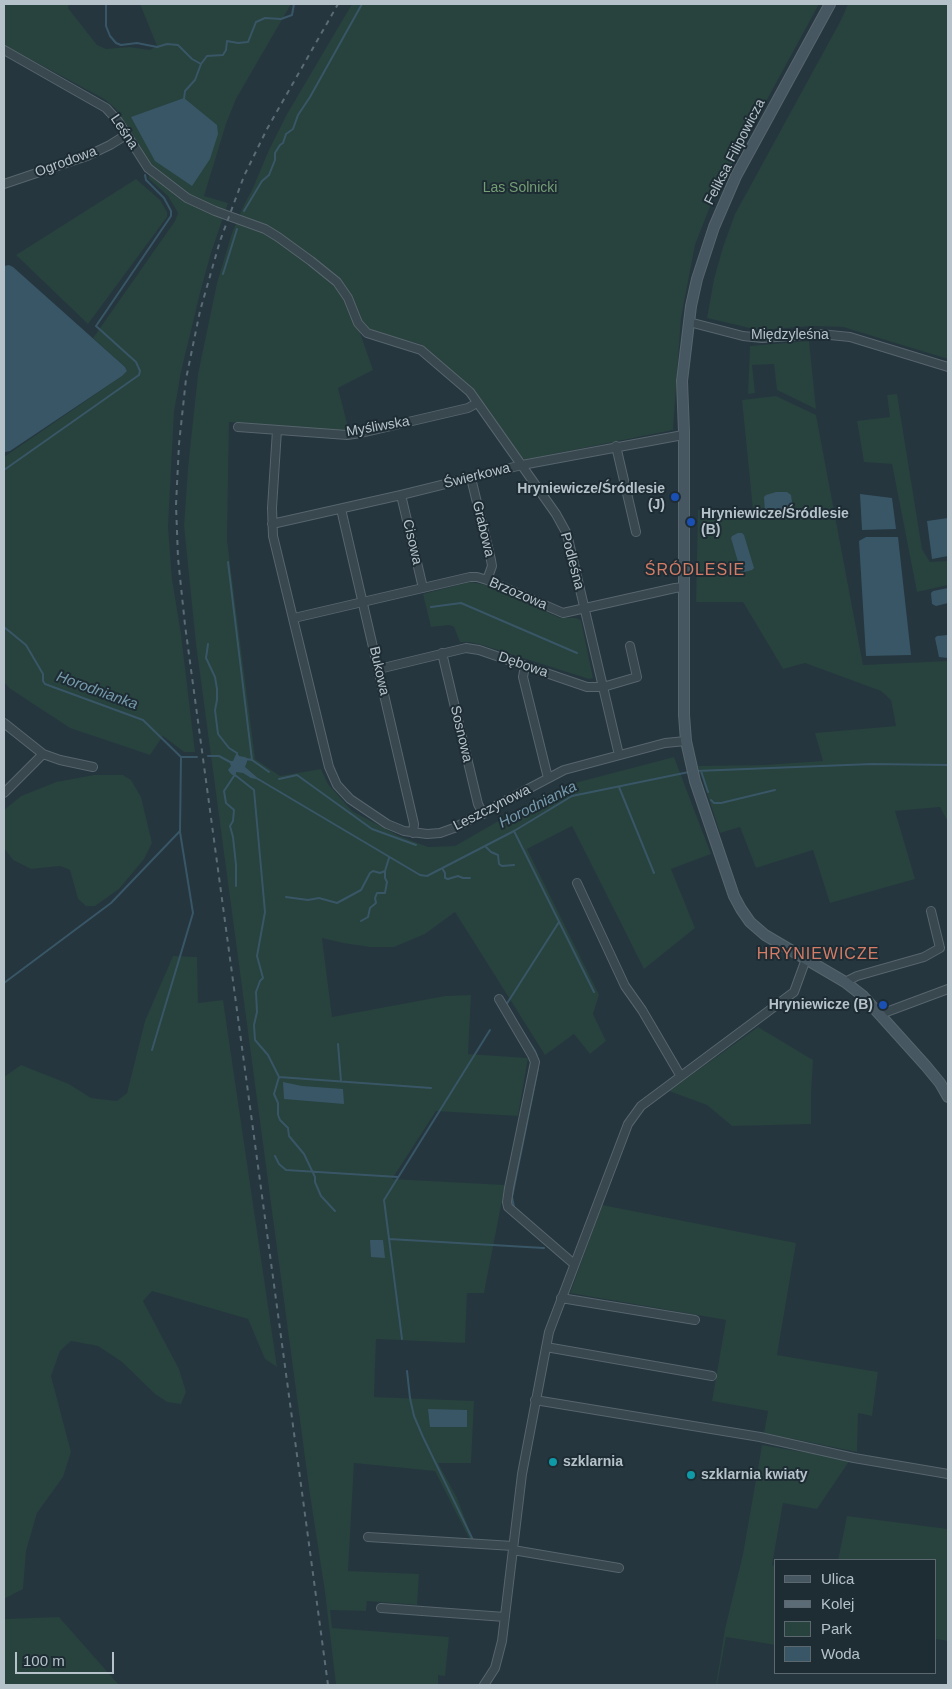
<!DOCTYPE html>
<meta charset="utf-8">
<style>
body{margin:0}
#map{position:relative;width:952px;height:1689px;overflow:hidden;background:#25363f;font-family:Arial,sans-serif}
canvas{display:block}
.frame{position:absolute;inset:0;border:5px solid #b6c2ca;pointer-events:none}
.legend{position:absolute;left:774px;top:1559px;width:162px;height:115px;box-sizing:border-box;background:#1e2c34;border:1px solid #5b6870;margin:0;padding:6px 9px;list-style:none;font-size:15px;color:#b6c2ca}
.legend li{display:flex;align-items:center;gap:10px;height:25px}
.legend b{width:25px;border:1px solid #5b6870}
.scale{position:absolute;left:15px;top:1652px;width:99px;height:22px;box-sizing:border-box;border:2px solid #b6c2ca;border-top:0;padding-left:6px;font-size:15px;line-height:18px;white-space:nowrap;color:#b6c2ca;-webkit-text-stroke:4px #1e2c34;paint-order:stroke}
</style>
<div id="map">
<canvas width="952" height="1689"></canvas>
<div class="frame"></div>
<ul class="legend">
<li><b style="height:6px;background:#475762"></b>Ulica</li>
<li><b style="height:6px;background:#5b6c76"></b>Kolej</li>
<li><b style="height:14px;background:#28423e"></b>Park</li>
<li><b style="height:14px;background:#395666"></b>Woda</li>
</ul>
<div class="scale">100 m</div>
</div>
<script>
const context = document.querySelector('canvas').getContext('2d');
context.lineJoin = 'round';
function paint(path, color) { context.fillStyle = color; context.fill(path, 'evenodd'); }
const toPath = rows => new Path2D(rows.map(r => 'M' + r).join(''));
function strokePath(path, color, width, dash) { context.strokeStyle = color; context.lineWidth = width; context.lineCap = dash ? 'butt' : 'round'; context.setLineDash(dash || []); context.stroke(path); }
function write(font, color, halo, rows, align = 'center') {
  context.font = font + ' Arial,sans-serif'; context.lineWidth = 4; context.setLineDash([]); context.textBaseline = 'middle'; context.strokeStyle = halo; context.fillStyle = color; for (const [text, x, y, turn = 0] of rows) {
    context.save(); context.translate(x, y); context.rotate((+turn || 0) * Math.PI / 180); context.textAlign = isNaN(turn) ? turn : align; if (halo) context.strokeText(text, 0, 0); context.fillText(text, 0, 0); context.restore();
  }
}
paint(toPath([
 [4,4,69,4,68,8,97,45,106,49,129,47,150,50,157,46,140,4,291,4,236,99,226,124,204,196,228,203,211,253,200,293,181,372,174,412,168,527,172,579,181,634,195,752,184,752,163,736,150,755,70,728,9,688,4,682,4,457,122,376,127,371,125,367,93,338,175,221,178,213,168,196,149,179,149,162,116,109,104,99,4,45],
 [352,4,819,4,713,199,695,245,681,318,673,430,523,460,474,390,420,344,358,327,373,370,338,388,349,431,229,422,227,540,255,759,280,776,321,769,328,784,352,811,399,836,428,847,455,846,540,797,567,785,674,757,711,854,671,869,695,928,644,969,572,826,527,849,599,995,593,1014,606,1041,590,1054,574,1034,545,1055,455,912,425,934,394,947,370,947,343,943,322,938,332,1017,445,996,471,995,468,1054,528,1058,518,1116,436,1111,392,1179,505,1185,484,1293,467,1293,465,1343,376,1339,374,1397,474,1401,471,1463,438,1463,457,1498,473,1540,470,1540,435,1471,354,1463,348,1571,419,1574,417,1605,367,1601,366,1611,330,1610,332,1628,449,1637,445,1676,438,1675,438,1685,336,1685,325,1592,310,1495,196,644,184,526,188,468,198,374,217,283,232,233,244,205,253,188,268,152,287,114],
 [848,4,948,4,948,359,843,327,812,326,758,330,707,318,714,279,723,247,735,214,841,20],
 [136,179,160,200,167,212,167,217,88,324,16,255],
 [809,341,816,409,777,390,774,364,752,365,755,393,748,394,750,346],
 [897,394,922,549,930,562,947,561,948,574,948,585,917,592,892,464,864,462,857,421,890,417,887,395],
 [776,396,816,415,863,665,948,661,948,822,940,807,895,811,915,879,830,903,813,850,756,868,740,827,720,833,698,766,765,765,823,761,815,733,896,726,891,700,881,691,805,663,783,669,743,602,696,602,698,510,753,510,742,400],
 [470,582,486,585,560,618,576,618,581,620,593,678,589,679,482,645,469,642,460,642,454,627,449,625,431,627,423,594],
 [94,775,123,775,131,780,141,797,152,843,144,859,119,889,95,906,86,906,78,899,70,870,60,866,31,869,13,860,4,848,4,810,21,796,56,782],
 [173,956,197,957,198,1003,223,1000,277,1367,265,1359,248,1319,152,1291,143,1301,179,1369,186,1392,181,1404,167,1402,155,1394,122,1362,98,1346,71,1341,60,1351,51,1376,71,1452,63,1477,37,1513,26,1551,23,1589,4,1599,4,1077,21,1065,69,1084,91,1098,117,1101,127,1093,145,1021],
 [758,1027,813,1060,811,1095,811,1124,732,1126,707,1105,669,1091],
 [602,1205,796,1243,777,1355,878,1372,872,1416,858,1413,857,1452,764,1433,768,1411,712,1401,726,1320,570,1293],
 [762,1445,850,1460,817,1509,783,1503,772,1565,776,1566,776,1645,726,1637,717,1685,716,1685,725,1629,743,1554],
 [847,1516,948,1529,948,1641,936,1639,936,1560,838,1560],
 [59,1617,119,1685,4,1685,4,1619]
]), '#28423e');
paint(toPath([
 [184,98,217,125,218,134,210,159,192,186,155,161,131,117],
 [9,265,13,267,125,367,127,371,122,376,10,451,5,452,4,450,4,266],
 [776,492,787,492,791,495,793,509,792,513,788,517,767,516,765,513,764,497,766,495],
 [860,494,892,498,896,529,862,530],
 [948,518,948,556,932,559,927,521],
 [738,533,742,533,744,535,754,568,752,570,744,572,741,572,731,538,732,536],
 [866,537,898,537,911,655,866,656,859,541],
 [948,588,948,603,936,606,932,604,931,593,933,591],
 [948,635,948,658,939,657,935,638,937,636],
 [237,752,239,756,245,757,248,759,245,767,260,780,251,778,243,773,236,772,236,777,231,774,228,770,231,766,229,761,233,761],
 [283,1082,302,1086,343,1089,344,1104,284,1099],
 [370,1240,383,1240,385,1258,371,1257],
 [428,1409,467,1410,467,1427,430,1427]
]), '#395666');
strokePath(toPath([
 [106,4,106,26,110,36,116,43,121,45,137,43,157,47,167,44,178,45,192,59,201,64],
 [184,99,185,91,195,80,201,64,207,56,223,55,226,50,227,41,238,43,248,42,256,22,265,18,281,19,292,15,294,4],
 [244,211,262,181,269,175,275,160,275,153,280,145,283,143,286,134,293,129,298,115,310,97,362,4],
 [223,274,237,229],
 [4,470,139,375,140,371,136,362,96,326,171,216,171,211,164,198,146,180,145,175],
 [228,562,252,760],
 [431,607,461,603,577,653],
 [4,627,26,645,43,674,43,681,45,684,143,720,181,757,197,757],
 [208,644,206,658,215,677,217,689,217,700,215,710,218,734,229,748,237,753],
 [208,756,219,756,230,762],
 [246,759,252,760,269,772],
 [696,771,872,764,948,765],
 [701,771,708,792],
 [235,775,254,790,265,912,257,956,263,978,260,981,256,992,257,1012,254,1025,255,1040,268,1055,279,1077,274,1094,278,1103,278,1115,280,1120,288,1128,289,1136,304,1154,315,1177,315,1182,321,1196,335,1211],
 [234,776,224,791,226,803,234,810,233,821,230,826,233,837,236,865,236,886],
 [258,779,420,875,427,876,514,831,572,796,689,772],
 [279,779,297,775,372,829,416,845],
 [619,787,654,873],
 [711,800,714,803,721,803,775,790],
 [514,831,594,992],
 [486,847,491,852,498,855,499,864,502,866,514,865],
 [442,868,445,873,445,878,448,879,458,876,463,878,470,878],
 [286,897,308,900,319,898,337,903,361,890,370,873,373,871,380,873,385,871,389,858],
 [361,921,368,917,370,908,376,903,375,898,377,893,385,893,387,882,385,878,385,871],
 [4,983,111,903,180,831,181,757],
 [506,1005,559,922],
 [523,1032,535,1051,538,1060],
 [338,1044,341,1081],
 [152,1050,193,913,180,832],
 [279,1077,431,1088],
 [275,1156,279,1164,286,1170,398,1177],
 [533,1224,514,1207,512,1197,538,1068],
 [389,1239,544,1248],
 [402,1339,384,1200,490,1030],
 [407,1371,410,1398,414,1416,423,1437,473,1540]
]), '#395666', 2);
const street = toPath([
 [4,50,106,108,118,121,148,168,187,198,215,211,265,229,278,237,311,261,337,282,348,298,358,323,367,333,421,350,470,392,556,514,567,534,619,755],
 [4,184,87,156,110,145,126,135],
 [689,322,743,336,762,338,820,334,850,337,948,367],
 [238,427,347,435,361,433,468,408,477,403],
 [277,430,272,508,273,536,329,767,337,785,350,799,387,824,404,831,427,834,440,833,454,828,564,770,665,743,686,741],
 [616,446,636,532],
 [471,478,491,560,492,566,487,580],
 [401,495,423,588],
 [341,509,414,824,413,833],
 [272,524,401,495,522,465,683,435],
 [294,618,470,577,477,577,487,580,563,613,675,588,684,587],
 [442,653,478,804,483,814],
 [525,666,523,677,548,778],
 [379,669,466,648,479,650,587,687,603,687,637,677,630,646],
 [4,723,43,754,60,760,93,767],
 [4,793,43,754],
 [577,883,625,986,642,1010,680,1075],
 [845,982,857,976,924,957,940,948,931,911],
 [499,999,532,1055,535,1062,509,1188,507,1202,508,1207,574,1264],
 [881,1014,948,989],
 [561,1298,695,1320],
 [546,1347,712,1376],
 [535,1400,760,1437,854,1458,948,1474],
 [368,1537,513,1546],
 [513,1550,619,1568],
 [381,1608,505,1617],
 [484,1685,495,1668,502,1641,522,1474,549,1332,628,1124,641,1106,794,992,806,959]
]);
const secondary = toPath([
 [830,4,736,176,714,227,697,279,691,306,682,381,684,432,684,715,686,741,695,781,734,896,741,909,750,922,765,935,845,982,863,996,926,1066,940,1083,948,1097]
]);
strokePath(street, '#57656d', 10);
strokePath(secondary, '#57656d', 12);
strokePath(street, '#39474f', 8);
strokePath(secondary, '#475762', 10);
strokePath(toPath([
 [328,1685,185,625,178,558,176,505,179,444,186,379,200,311,220,241,244,176,267,129,338,4]
]), '#5b6c76', 2, [5, 5]);
for (const [x, y, r, color] of [
 [675,497,5,"#1a4fb4"],
 [691,522,5,"#1a4fb4"],
 [883,1005,5,"#1a4fb4"],
 [553,1462,5,"#0f9aa8"],
 [691,1475,5,"#0f9aa8"]
]) { const dot = new Path2D(); dot.arc(x, y, r, 0, 2 * Math.PI); context.fillStyle = color; context.fill(dot); strokePath(dot, '#1e2c34', 2); }
write('14px', '#b6c2ca', '#1e2c34', [
 ["Leśna",124,132,56],
 ["Feliksa Filipowicza",735,152,-63],
 ["Ogrodowa",66,162,-20],
 ["Międzyleśna",790,335],
 ["Myśliwska",378,427,-10],
 ["Świerkowa",477,476,-14],
 ["Grabowa",483,529,77],
 ["Cisowa",412,542,77],
 ["Podleśna",572,561,75],
 ["Brzozowa",518,594,23],
 ["Dębowa",523,665,19],
 ["Bukowa",379,671,77],
 ["Sosnowa",461,734,77],
 ["Leszczynowa",492,808,-27]
]);
write('14px', '#749f74', '#1e2c34', [
 ["Las Solnicki",520,188]
]);
write('bold 14px', '#b6c2ca', '#1e2c34', [
 ["Hryniewicze/Śródlesie",665,489,"right"],
 ["(J)",665,505,"right"],
 ["Hryniewicze/Śródlesie",701,514],
 ["(B)",701,530],
 ["Hryniewicze (B)",873,1005,"right"],
 ["szklarnia",563,1462],
 ["szklarnia kwiaty",701,1475]
], 'left');
write('italic 15px', '#769aac', '#1e2c34', [
 ["Horodnianka",97,691,20],
 ["Horodnianka",538,805,-27]
]);
context.letterSpacing = '1px';
write('16px', '#d47c66', '#1e2c34', [
 ["ŚRÓDLESIE",695,571],
 ["HRYNIEWICZE",818,955]
]);
context.letterSpacing = '0px';
</script>
